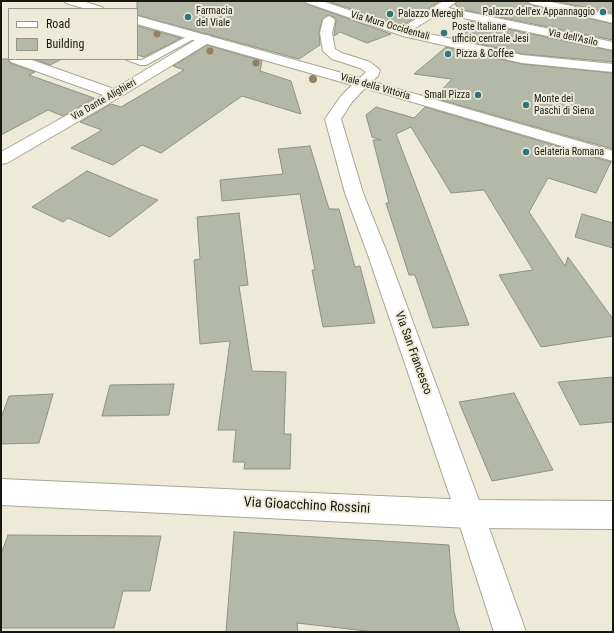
<!DOCTYPE html>
<style>
body{margin:0}
#map{position:relative;width:614px;height:633px;overflow:hidden;background:#edebd8;font-family:"Roboto Condensed",sans-serif}
canvas{display:block}
.frame{position:absolute;inset:0;border:2px solid #181710;pointer-events:none}
.legend{position:absolute;left:8px;top:8px;width:130px;height:52px;box-sizing:border-box;background:#edebd8;border:1px solid #989688;margin:0;padding:5px 7px;list-style:none;font-size:12px;color:#181710}
.legend li{display:flex;align-items:center;gap:8px;height:20px}
.legend b{width:20px;border:1px solid #989688}
</style>
<div id="map">
<canvas width="614" height="633"></canvas>
<div class="frame"></div>
<ul class="legend">
<li><b style="height:5px;background:#fff"></b>Road</li>
<li><b style="height:11px;background:#b3b8a7"></b>Building</li>
</ul>
</div>
<script>
const context = document.querySelector('canvas').getContext('2d');
context.lineJoin = 'round';
function paint(path, color) { context.fillStyle = color; context.fill(path, 'evenodd'); }
const toPath = rows => new Path2D(rows.map(r => 'M' + r).join(''));
function strokePath(path, color, width, dash) { context.strokeStyle = color; context.lineWidth = width; context.lineCap = dash ? 'butt' : 'round'; context.setLineDash(dash || []); context.stroke(path); }
function write(font, color, halo, rows, align = 'center') {
  context.font = font + ' "Roboto Condensed",sans-serif'; context.lineWidth = 4; context.setLineDash([]); context.textBaseline = 'middle'; context.strokeStyle = halo; context.fillStyle = color; for (const [text, x, y, turn = 0] of rows) {
    context.save(); context.translate(x, y); context.rotate((+turn || 0) * Math.PI / 180); context.textAlign = isNaN(turn) ? turn : align; if (halo) context.strokeText(text, 0, 0); context.fillText(text, 0, 0); context.restore();
  }
}
const building = toPath([
 [137,1,304,1,307,4,391,34,367,43,340,32,334,36,336,20,334,17,328,15,322,20,319,33,320,45,299,59,137,15,137,1],
 [327,1,440,1,402,26,327,1],
 [458,1,525,1,532,5,613,24,613,40,459,9,455,4,458,1],
 [554,1,613,1,613,13,554,1],
 [469,21,613,51,613,62,522,54,456,38,472,24,469,21],
 [137,26,181,38,144,57,137,55,137,26],
 [207,45,262,61,260,71,291,81,301,114,242,96,161,153,142,145,113,165,71,148,102,130,80,122,111,104,121,107,184,70,173,66,207,45],
 [446,47,522,64,613,73,613,149,434,98,452,79,414,74,446,47],
 [1,59,8,59,10,63,35,72,29,75,94,98,63,116,48,110,1,135,1,59],
 [34,59,62,59,50,65,34,59],
 [376,107,414,118,425,107,611,162,596,193,548,178,529,212,565,266,568,257,613,319,613,336,541,347,499,275,533,270,484,190,451,193,411,127,396,134,469,325,433,328,415,275,409,275,386,203,389,203,373,140,381,140,372,137,366,115,376,107],
 [310,146,329,209,339,209,355,267,360,266,375,323,323,327,312,270,315,270,300,194,222,201,220,180,283,174,278,149,310,146],
 [87,171,142,194,158,200,110,237,68,218,63,222,32,207,87,171],
 [239,213,248,285,239,286,252,371,286,372,284,434,291,434,290,469,244,469,245,462,233,462,236,430,218,430,230,341,200,344,194,260,200,259,197,217,239,213],
 [582,214,613,223,613,248,575,237,582,214],
 [613,377,613,422,580,425,558,382,613,377],
 [174,384,169,415,102,416,110,385,174,384],
 [514,393,553,470,492,481,459,402,514,393],
 [53,394,39,443,1,444,1,418,9,396,53,394],
 [234,532,449,545,454,612,460,632,375,632,297,623,298,632,226,632,234,532],
 [8,535,161,536,150,591,123,591,114,628,1,628,1,554,8,535]
]);
paint(building, '#b3b8a7');
strokePath(building, '#8d9382', 1);
const lane = toPath([
 [192,34,195,34,199,36,146,65,140,65,125,59,142,60,192,34]
]);
const street = toPath([
 [305,1,322,1,402,28,443,1,457,1,448,8,613,42,613,50,440,13,412,30,522,55,613,64,613,72,522,63,403,36,307,3,305,1],
 [526,1,547,1,613,15,613,23,532,4,526,1],
 [329,16,333,18,335,20,332,33,335,49,342,53,370,62,380,70,378,76,367,86,362,87,357,86,355,83,366,72,360,68,332,59,323,51,320,33,323,20,325,18,329,16],
 [206,35,210,36,212,39,210,42,120,97,7,163,1,164,1,152,103,95,11,62,9,59,29,59,114,89,202,36,206,35],
 [1,479,470,500,613,501,613,529,470,528,1,505,1,479]
]);
const secondary = toPath([
 [64,1,82,1,102,7,104,9,86,9,66,3,64,1],
 [137,16,367,80,613,151,613,161,365,88,352,102,341,119,363,193,388,255,484,514,526,632,494,632,456,514,368,255,345,193,325,119,341,96,352,85,137,24,137,16]
]);
strokePath(lane, '#a8a594', 2);
strokePath(street, '#a8a594', 2);
strokePath(secondary, '#a8a594', 2);
paint(lane, '#fff');
paint(street, '#fff');
paint(secondary, '#fff');
context.fillStyle = '#967f62';
for (const [x, y, r] of [
 [157,34,3.5],
 [210,51,3.5],
 [256,63,3.5],
 [313,79,4]
]) { context.beginPath(); context.arc(x, y, r, 0, 2 * Math.PI); context.fill(); }
for (const [x, y, r, color] of [
 [603,12,4,"#2e7580"],
 [390,14,4,"#2e7580"],
 [188,17,4,"#2e7580"],
 [444,33,4,"#2e7580"],
 [448,54,4,"#2e7580"],
 [478,95,4,"#2e7580"],
 [526,105,4,"#2e7580"],
 [526,152,4,"#2e7580"]
]) { const dot = new Path2D(); dot.arc(x, y, r, 0, 2 * Math.PI); context.fillStyle = color; context.fill(dot); strokePath(dot, '#edebd8', 1.5); }
write('10px', '#181710', '#edebd8', [
 ["Farmacia",196,11],
 ["del Viale",196,23],
 ["Palazzo dell'ex Appannaggio",595,12,"right"],
 ["Palazzo Mereghi",398,14],
 ["Poste Italiane",452,27],
 ["ufficio centrale Jesi",452,39],
 ["Pizza & Coffee",456,54],
 ["Small Pizza",470,95,"right"],
 ["Monte dei",534,99],
 ["Paschi di Siena",534,111],
 ["Gelateria Romana",534,152]
], 'left');
write('10px', '#181710', '#edebd8', [
 ["Via Mura Occidentali",390,26,16],
 ["Via dell'Asilo",573,38,12],
 ["Viale della Vittoria",375,87,16],
 ["Via Dante Alighieri",104,100,-30]
]);
write('12px', '#181710', '#edebd8', [
 ["Via San Francesco",413,353,70]
]);
write('14px', '#181710', '#edebd8', [
 ["Via Gioacchino Rossini",307,506,3]
]);
</script>
